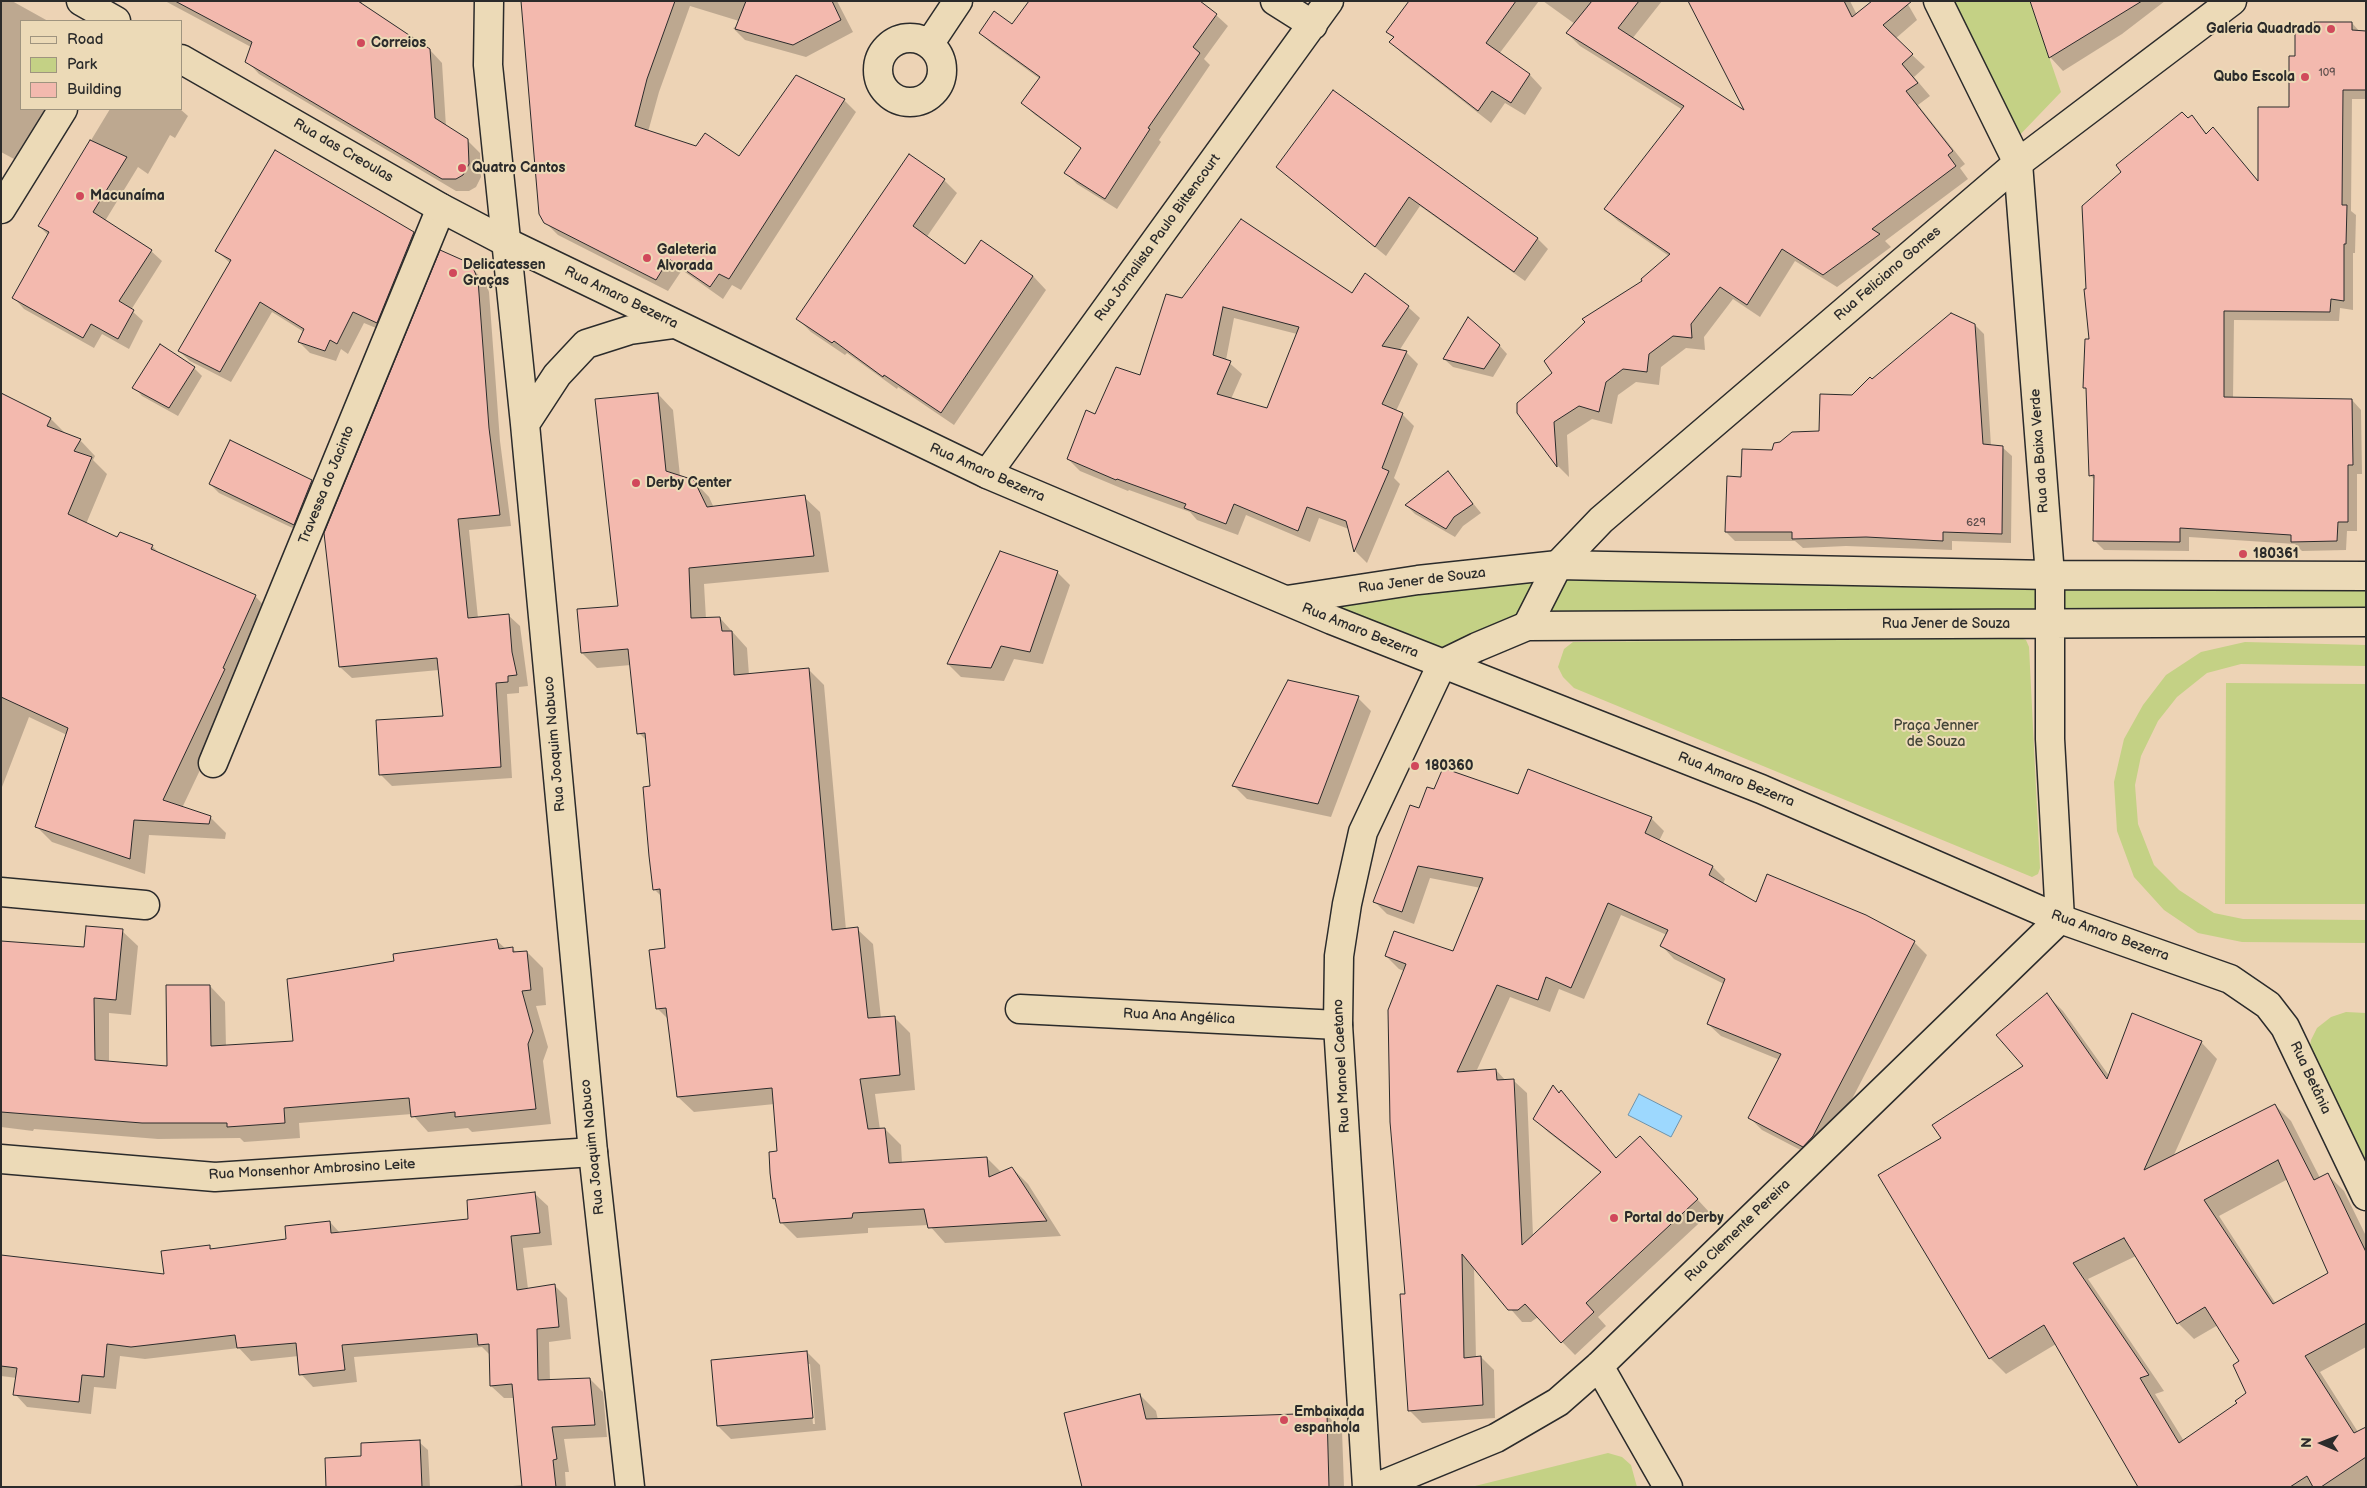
<!DOCTYPE html>
<meta charset="utf-8">
<style>
body{margin:0}
#map{position:relative;width:2367px;height:1488px;overflow:hidden;background:#edd3b5;font-family:"Balsamiq Sans",sans-serif}
canvas{display:block}
.frame{position:absolute;inset:0;border:2px solid #2b2b2b;pointer-events:none}
.legend{position:absolute;left:20px;top:20px;width:162px;height:90px;box-sizing:border-box;background:#ecdab7;border:1px solid #9f947f;margin:0;padding:6px 9px;list-style:none;font-size:15px;color:#2b2b2b}
.legend li{display:flex;align-items:center;gap:10px;height:25px}
.legend b{width:25px;border:1px solid #9f947f}
.north{position:absolute;left:2297px;top:1418px;width:50px;height:50px;-webkit-text-stroke:4px #ecdab7;paint-order:stroke;rotate:271deg;font-size:14px;font-weight:700;line-height:20px;text-align:center;color:#2b2b2b}
.north::after{content:'';display:block;margin:auto;width:18px;height:22px;background:#2b2b2b;clip-path:polygon(50% 0,100% 100%,50% 72%,0 100%)}
</style>
<div id="map">
<canvas width="2367" height="1488"></canvas>
<div class="frame"></div>
<ul class="legend">
<li><b style="height:6px;background:#ecdab7"></b>Road</li>
<li><b style="height:14px;background:#c4d185"></b>Park</li>
<li><b style="height:14px;background:#f3b9ae"></b>Building</li>
</ul>
<div class="north">N</div>
</div>
<script>
const context = document.querySelector('canvas').getContext('2d');
context.lineJoin = 'round';
function paint(path, color) { context.fillStyle = color; context.fill(path, 'evenodd'); }
const toPath = rows => new Path2D(rows.map(r => 'M' + r).join(''));
function strokePath(path, color, width, dash) { context.strokeStyle = color; context.lineWidth = width; context.lineCap = dash ? 'butt' : 'round'; context.setLineDash(dash || []); context.stroke(path); }
function write(font, color, halo, rows, align = 'center') {
  context.font = font + ' "Balsamiq Sans",sans-serif'; context.lineWidth = 4; context.setLineDash([]); context.textBaseline = 'middle'; context.strokeStyle = halo; context.fillStyle = color; for (const [text, x, y, turn = 0] of rows) {
    context.save(); context.translate(x, y); context.rotate((+turn || 0) * Math.PI / 180); context.textAlign = isNaN(turn) ? turn : align; if (halo) context.strokeText(text, 0, 0); context.fillText(text, 0, 0); context.restore();
  }
}
paint(toPath([
 [1946,1,2030,1,2061,92,2014,141],
 [1414,577,2366,587,2366,622,1522,624,1445,661,1288,600],
 [2020,638,2026,640,2029,647,2040,868,2038,874,2032,877,1574,688,1563,677,1558,667,1564,649,1573,642],
 [2245,642,2366,645,2366,666,2241,664,2207,673,2177,697,2158,721,2141,756,2135,785,2138,824,2154,865,2179,890,2214,913,2243,919,2366,920,2366,943,2242,942,2198,933,2164,910,2134,877,2117,831,2114,782,2124,739,2143,705,2166,675,2201,652],
 [2226,683,2366,684,2366,904,2225,904],
 [2346,1012,2366,1013,2366,1173,2309,1051,2311,1040,2317,1028,2331,1017],
 [1608,1453,1622,1457,1631,1465,1637,1487,1471,1487]
]), '#c4d185');
const water = toPath([
 [1639,1094,1682,1116,1671,1137,1628,1115,1639,1094]
]);
paint(water, '#9dd8fe');
strokePath(water, '#6f93aa', 1);
paint(toPath([
 [1,1,12,1,48,21,21,21,21,109,52,109,27,166,1,152],
 [165,1,362,1,362,6,430,50,442,63,446,127,467,140,480,153,481,177,476,187,469,191,456,191,259,74,247,61,251,47],
 [522,1,837,1,853,32,806,57,745,40,733,28,738,26,739,21,690,6,659,92,648,132,697,148,739,157,844,100,856,112,741,290,732,285,723,299,682,270,668,291,558,235,545,222],
 [1412,1,1539,1,1499,54,1530,75,1542,88,1525,115,1505,103,1491,123,1404,55,1391,42,1394,38,1387,31],
 [1543,1,1662,1,1632,39,1747,114,1690,1,1850,1,1857,15,1906,1,1917,20,1895,39,1925,67,1914,77,1930,96,1918,105,1965,164,1960,168,1968,179,1885,241,1891,247,1837,287,1795,261,1760,317,1733,299,1704,337,1705,350,1686,348,1661,367,1659,385,1636,382,1618,395,1612,424,1592,419,1567,435,1569,477,1558,466,1518,412,1669,256,1618,221,1605,209,1683,110,1580,46,1567,33,1575,24],
 [2032,1,2165,1,2122,34,2063,71,2051,58],
 [1216,15,1228,26,1204,59,1210,65,1159,140,1161,142,1117,209,1077,184,1066,173,1082,149,1034,114,1023,103,1040,79,992,44,980,33,1013,26],
 [2352,23,2360,32,2366,32,2366,99,2352,99,2351,211,2356,215,2355,253,2353,253,2353,310,2340,308,2339,321,2234,320,2233,399,2352,400,2361,410,2362,474,2357,474,2357,531,2347,531,2346,550,2302,551,2295,544,2189,537,2189,551,2104,550,2095,541,2095,480,2090,475,2088,390,2085,387,2091,341,2087,291,2192,117,2207,134,2213,129,2259,182,2290,108,2296,57,2315,29],
 [1334,92,1538,239,1548,249,1525,281,1420,206,1386,256,1288,177,1278,167],
 [110,109,180,109,188,116,175,138,170,135,148,174,138,167,105,221,151,251,162,261,131,310,143,321,129,349,102,334,94,348,24,309,14,298,49,236,39,226],
 [944,180,957,193,926,238,965,265,981,241,1033,276,1046,290,954,425,898,387,897,389,847,353,845,355,811,332,798,319],
 [414,233,425,244,388,333,364,323,348,354,341,349,336,361,310,353,299,342,304,332,272,312,231,382,190,361,179,351,230,263,216,250],
 [467,263,486,283,489,292,500,441,511,526,469,530,478,618,508,615,520,626,528,686,519,687,519,693,507,694,512,778,392,786,380,774,444,717,439,670,352,678,340,667],
 [1353,295,1408,307,1420,318,1399,351,1406,352,1418,364,1396,411,1402,414,1414,426,1394,478,1400,484,1367,563,1356,552,1349,529,1319,518,1310,542,1246,515,1238,535,1197,520,1190,512,1129,490,1128,491,1080,471,1068,459,1096,415,1140,377,1183,299],
 [1234,318,1297,334,1268,409,1231,399,1242,374,1226,360],
 [1975,325,1984,334,1991,446,2002,447,2012,456,2011,543,1952,541,1952,550,1846,546,1803,548,1795,541,1735,541,1726,532,1742,478,1773,452,1820,432,1852,396,1872,381],
 [1499,345,1507,354,1493,377,1453,367,1444,359],
 [194,368,202,376,178,416,142,396,134,387],
 [1,394,51,419,66,434,80,440,95,456,93,460,107,474,86,524,118,539,152,546,161,555,255,596,270,612,240,686,182,808,210,817,226,833,225,839,149,835,145,874,52,842,37,827,67,735,29,717,2,787,1,814],
 [658,394,673,410,680,476,694,481,709,497,714,508,804,497,820,512,829,572,704,584,706,619,720,618,747,648,749,675,808,669,824,685,846,930,857,929,873,944,881,1018,894,1017,910,1033,915,1090,875,1094,880,1130,885,1129,901,1145,902,1163,987,1158,1002,1173,1012,1168,1028,1184,1061,1236,945,1243,929,1225,868,1228,868,1233,797,1238,781,1222,777,1200,774,1198,779,1152,775,1104,694,1112,678,1097,669,1020,657,1008,667,949,662,897,654,889,651,787,647,741,639,733,631,665,597,668,582,653,620,607],
 [231,441,312,481,320,490,303,533,219,493,210,484],
 [1448,473,1481,513,1463,526,1455,537,1415,514,1407,506],
 [1057,572,1070,585,1043,664,1014,659,1004,681,961,677,948,664],
 [1358,698,1371,711,1331,817,1247,799,1234,786],
 [1519,795,1651,818,1664,831,1659,841,1713,867,1725,879,1723,884,1757,903,1914,942,1927,955,1826,1149,1816,1158,1762,1130,1750,1118,1780,1060,1721,1036,1708,1024,1724,984,1674,959,1662,946,1667,935,1621,915,1584,999,1559,989,1550,1012,1510,997,1476,1072,1496,1070,1506,1081,1514,1081,1527,1093,1533,1236,1601,1173,1548,1132,1535,1119,1561,1092,1617,1159,1652,1150,1710,1213,1598,1317,1606,1326,1575,1355,1538,1317,1531,1322,1522,1322,1474,1267,1476,1358,1481,1357,1494,1370,1495,1418,1422,1423,1409,1410,1404,971,1399,969,1386,956,1454,953,1481,888,1430,878,1414,924,1387,914,1375,902,1420,810],
 [122,931,138,946,131,1015,109,1013,109,1062,168,1067,210,986,225,1002,226,1047,294,1042,395,962,497,941,506,949,513,949,517,953,527,952,543,968,546,1005,536,1006,548,1047,543,1061,551,1124,472,1132,468,1128,428,1132,412,1114,299,1123,300,1138,244,1142,240,1138,158,1139,34,1129,33,1131,1,1127,1,942,85,948],
 [2047,995,2063,1011,2110,1077,2201,1042,2217,1059,2173,1157,2275,1105,2291,1121,2320,1178,2328,1175,2344,1191,2366,1236,2366,1347,2320,1372,2358,1432,2366,1428,2366,1487,2140,1487,2056,1344,2006,1374,1990,1358,1880,1176,1942,1138,2025,1066],
 [2288,1179,2329,1273,2276,1304,2219,1216],
 [2136,1256,2178,1323,2194,1339,2218,1325,2241,1362,2248,1394,2238,1403,2184,1441,2155,1394,2164,1391,2088,1279],
 [535,1194,548,1206,552,1245,523,1248,528,1289,554,1285,567,1298,571,1339,549,1342,550,1381,590,1379,603,1392,607,1437,564,1439,569,1472,565,1472,566,1487,502,1487,523,1485,514,1398,504,1398,491,1386,490,1355,482,1347,354,1357,357,1382,313,1387,301,1374,299,1356,251,1361,239,1348,145,1359,120,1356,116,1389,94,1387,91,1414,27,1407,15,1394,17,1378,1,1376,1,1257,165,1275,209,1246,213,1250,288,1240,330,1222,340,1233,469,1220],
 [807,1352,820,1365,826,1430,731,1439,718,1426],
 [807,1364,810,1364,815,1424,813,1424],
 [1140,1395,1156,1411,1158,1420,1326,1414,1342,1430,1344,1487,1084,1487],
 [419,1442,428,1450,430,1487,327,1487]
]), '#0003');
const building = toPath([
 [175,1,358,1,430,49,435,118,468,139,469,164,463,175,456,179,442,179,245,62,252,42,175,1],
 [521,1,675,1,647,79,635,126,696,146,705,133,739,156,796,75,845,99,729,279,719,274,710,287,669,259,656,280,544,223,539,214,521,1],
 [746,1,832,1,841,20,793,45,735,29,746,1],
 [1029,1,1200,1,1217,14,1193,47,1200,53,1148,128,1150,129,1105,199,1064,173,1081,148,1021,103,1040,77,979,33,994,11,1012,24,1029,1],
 [1409,1,1516,1,1486,43,1530,74,1511,103,1492,91,1478,111,1389,42,1394,37,1386,32,1409,1],
 [1592,1,1639,1,1618,28,1744,110,1688,1,1844,1,1852,17,1872,1,1912,1,1883,25,1913,54,1902,64,1918,83,1906,91,1953,151,1948,155,1956,166,1872,229,1880,234,1823,275,1782,249,1747,305,1720,287,1691,324,1692,338,1673,336,1649,354,1647,372,1623,369,1606,382,1599,412,1579,406,1554,422,1557,467,1517,413,1517,403,1552,373,1544,361,1585,322,1582,319,1642,281,1641,279,1670,254,1604,209,1684,106,1566,33,1592,1],
 [2030,1,2142,1,2049,58,2030,1],
 [2314,22,2352,22,2352,30,2366,31,2366,90,2343,90,2342,205,2347,205,2346,244,2344,244,2344,301,2331,299,2330,312,2224,311,2224,397,2352,399,2353,465,2348,465,2348,522,2338,522,2337,541,2291,542,2291,535,2180,528,2180,542,2093,541,2094,475,2089,476,2086,388,2083,388,2085,339,2089,339,2084,289,2086,289,2082,206,2121,172,2116,165,2182,112,2188,118,2192,115,2206,134,2213,127,2258,181,2258,107,2289,107,2289,56,2295,56,2295,28,2314,28,2314,22],
 [1333,90,1538,238,1514,272,1409,197,1375,247,1276,167,1333,90],
 [90,140,127,157,93,212,152,250,119,301,134,310,118,339,91,324,83,338,12,298,49,232,38,226,90,140],
 [275,150,414,232,377,323,353,312,337,344,330,340,325,351,298,342,304,329,260,302,220,372,178,351,231,260,215,251,275,150],
 [909,154,945,179,913,226,965,264,981,240,1033,276,941,413,884,375,883,377,834,341,832,343,796,319,909,154],
 [1241,219,1352,293,1365,273,1409,306,1382,346,1407,351,1382,404,1403,413,1382,468,1389,471,1354,552,1346,521,1307,507,1298,531,1234,504,1226,524,1184,508,1186,504,1117,479,1116,480,1067,459,1086,410,1095,414,1116,367,1140,375,1166,294,1182,298,1241,219],
 [1223,307,1299,327,1267,408,1217,394,1231,361,1213,355,1223,307],
 [440,250,467,262,474,270,478,280,489,428,500,515,458,519,468,618,509,614,512,652,517,675,508,676,508,682,496,683,501,767,379,775,376,720,443,716,437,658,339,667,324,533,440,250],
 [1951,313,1975,324,1983,444,2003,446,2002,534,1943,532,1943,541,1866,537,1792,539,1792,532,1725,532,1727,476,1741,477,1742,449,1772,450,1774,443,1780,442,1792,432,1819,431,1820,394,1852,395,1870,377,1872,379,1951,313],
 [1468,317,1500,345,1484,369,1443,359,1468,317],
 [160,344,195,367,169,408,132,388,160,344],
 [1,393,51,418,47,426,81,439,74,451,92,457,68,514,117,537,120,532,153,545,151,549,256,595,223,668,225,669,163,800,211,816,209,824,134,820,130,859,35,827,68,728,1,697,1,393],
 [658,393,666,471,694,480,707,507,805,495,814,556,689,568,691,618,720,617,722,631,732,631,734,675,809,668,832,930,858,927,868,1018,895,1016,900,1075,860,1079,868,1129,885,1128,889,1163,987,1157,989,1177,1012,1167,1047,1221,928,1228,924,1209,853,1213,852,1218,780,1223,775,1198,773,1199,770,1173,769,1152,777,1151,772,1088,677,1097,666,1008,656,1009,649,950,665,948,660,889,653,890,649,856,643,787,650,786,645,733,637,734,628,649,581,653,577,609,618,606,595,399,658,393],
 [230,440,312,480,294,525,209,484,230,440],
 [1448,471,1473,504,1454,517,1446,529,1405,505,1448,471],
 [1000,551,1058,571,1030,652,1001,646,991,668,947,664,1000,551],
 [1288,680,1359,696,1318,804,1232,786,1288,680],
 [1443,768,1518,794,1528,769,1652,817,1645,833,1713,866,1709,875,1756,902,1767,874,1866,915,1915,941,1813,1136,1803,1147,1748,1118,1781,1054,1707,1024,1725,979,1660,946,1668,930,1608,903,1571,988,1546,977,1538,1000,1497,985,1457,1072,1496,1069,1497,1080,1514,1079,1522,1245,1601,1172,1533,1119,1553,1085,1559,1093,1561,1090,1616,1158,1640,1136,1698,1199,1586,1303,1594,1312,1561,1343,1525,1304,1518,1310,1508,1310,1462,1254,1464,1358,1481,1356,1483,1405,1408,1411,1400,1294,1405,1294,1390,1122,1388,1010,1406,964,1385,956,1394,931,1453,951,1483,878,1418,866,1402,912,1373,902,1410,805,1419,808,1427,787,1434,789,1443,768],
 [86,926,123,929,116,1000,94,998,95,1060,167,1066,166,985,210,985,211,1046,293,1041,287,979,394,961,393,954,497,939,499,949,513,947,513,952,527,951,531,990,522,991,533,1031,528,1044,536,1109,455,1117,455,1112,411,1117,409,1098,284,1108,285,1123,227,1127,227,1123,142,1123,1,1112,1,941,84,947,86,926],
 [2047,993,2107,1079,2132,1013,2202,1041,2144,1170,2275,1104,2314,1180,2328,1173,2366,1252,2366,1323,2305,1356,2354,1433,2366,1427,2366,1457,2321,1487,2313,1487,2307,1476,2290,1487,2138,1487,2044,1325,1989,1359,1878,1175,1941,1138,1932,1125,2023,1066,1996,1035,2047,993],
 [2278,1160,2328,1273,2273,1304,2204,1200,2278,1160],
 [2124,1238,2177,1324,2205,1307,2239,1361,2233,1365,2246,1393,2235,1401,2237,1403,2179,1443,2140,1378,2149,1375,2073,1263,2124,1238],
 [535,1192,540,1233,511,1236,517,1290,555,1284,559,1327,537,1329,538,1380,590,1378,595,1425,552,1427,557,1459,553,1460,556,1487,522,1487,512,1384,490,1386,489,1344,478,1345,477,1334,342,1345,345,1370,299,1375,296,1343,237,1348,235,1335,131,1347,107,1344,104,1377,82,1375,79,1402,13,1395,17,1368,1,1366,1,1255,164,1274,161,1251,210,1245,210,1249,286,1239,285,1226,330,1221,331,1233,468,1219,467,1200,535,1192],
 [807,1351,813,1418,717,1426,711,1360,807,1351],
 [1140,1394,1146,1419,1327,1413,1329,1487,1082,1487,1064,1413,1140,1394],
 [420,1440,422,1487,326,1487,325,1458,361,1456,361,1443,420,1440]
]);
paint(building, '#f3b9ae');
strokePath(building, '#2b2b2b', 1);
const street = toPath([
 [1275,1,1313,25],
 '878 70a32 32 0 1 1 64 0a32 32 0 1 1-64 0Z',
 [930,43,958,1],
 [987,474,1329,1],
 [1527,626,1558,565,1601,520,2018,163,2232,1],
 [213,763,441,208],
 [1,892,145,905],
 [2060,919,2230,979,2268,1005,2285,1027,2366,1196],
 [1020,1009,1338,1025]
]);
const secondary = toPath([
 [81,1,116,21],
 [1938,1,2018,163,2050,575,2050,739,2060,919],
 [181,59,441,208,506,242,987,474,1332,620,1761,789,2060,919],
 [1,209,63,109],
 [1287,600,1418,580,1558,565,2050,575,2366,576],
 [1442,664,1477,647,1527,626,2366,622],
 [1,1159,215,1177,593,1152],
 [1599,1366,1668,1487],
 [1367,1487,1338,1025,1339,956,1347,904,1363,832,1442,664],
 [1377,1487,1496,1438,1558,1402,1599,1366,2060,919]
]);
const primary = toPath([
 [489,1,488,65,525,424,593,1152,630,1487],
 [525,424,557,375,586,344,630,330,674,324]
]);
strokePath(street, '#2b2b2b', 31);
strokePath(secondary, '#2b2b2b', 31);
strokePath(primary, '#2b2b2b', 31);
strokePath(street, '#ecdab7', 28);
strokePath(secondary, '#ecdab7', 28);
strokePath(primary, '#ecdab7', 28);
for (const [x, y, r, color] of [
 [2331,29,5,"#d1495b"],
 [361,43,5,"#d1495b"],
 [2305,77,5,"#d1495b"],
 [462,168,5,"#d1495b"],
 [80,196,5,"#d1495b"],
 [647,258,5,"#d1495b"],
 [453,273,5,"#d1495b"],
 [636,483,5,"#d1495b"],
 [2243,554,5,"#d1495b"],
 [1415,766,5,"#d1495b"],
 [1614,1218,5,"#d1495b"],
 [1284,1420,5,"#d1495b"]
]) { const dot = new Path2D(); dot.arc(x, y, r, 0, 2 * Math.PI); context.fillStyle = color; context.fill(dot); strokePath(dot, '#ecdab7', 2); }
write('11px', '#5d4e4c', null, [
 ["109",2327,73],
 ["629",1976,523]
]);
write('bold 14px', '#2b2b2b', '#ecdab7', [
 ["Galeria Quadrado",2321,29,"right"],
 ["Correios",371,43],
 ["Qubo Escola",2295,77,"right"],
 ["Quatro Cantos",472,168],
 ["Macunaíma",90,196],
 ["Galeteria",657,250],
 ["Alvorada",657,266],
 ["Delicatessen",463,265],
 ["Graças",463,281],
 ["Derby Center",646,483],
 ["180361",2253,554],
 ["180360",1425,766],
 ["Portal do Derby",1624,1218],
 ["Embaixada",1294,1412],
 ["espanhola",1294,1428]
], 'left');
write('14px', '#2b2b2b', '#ecdab7', [
 ["Rua das Creoulas",343,151,30],
 ["Rua Jornalista Paulo Bittencourt",1158,238,-54],
 ["Rua Feliciano Gomes",1888,274,-41],
 ["Rua Amaro Bezerra",621,298,26],
 ["Rua da Baixa Verde",2040,451,-94],
 ["Rua Amaro Bezerra",987,473,24],
 ["Travessa do Jacinto",327,485,-68],
 ["Rua Jener de Souza",1422,581,-7],
 ["Rua Jener de Souza",1946,624],
 ["Rua Amaro Bezerra",1360,631,22],
 ["Rua Joaquim Nabuco",555,744,-95],
 ["Rua Amaro Bezerra",1736,780,22],
 ["Rua Amaro Bezerra",2110,936,20],
 ["Rua Ana Angélica",1179,1017,3],
 ["Rua Manoel Caetano",1342,1066,-93],
 ["Rua Betânia",2310,1078,65],
 ["Rua Joaquim Nabuco",593,1147,-96],
 ["Rua Monsenhor Ambrosino Leite",312,1170,-3],
 ["Rua Clemente Pereira",1738,1231,-44]
]);
write('14px', '#424438', '#ecdab7', [
 ["Praça Jenner",1936,726],
 ["de Souza",1936,742]
]);
</script>
